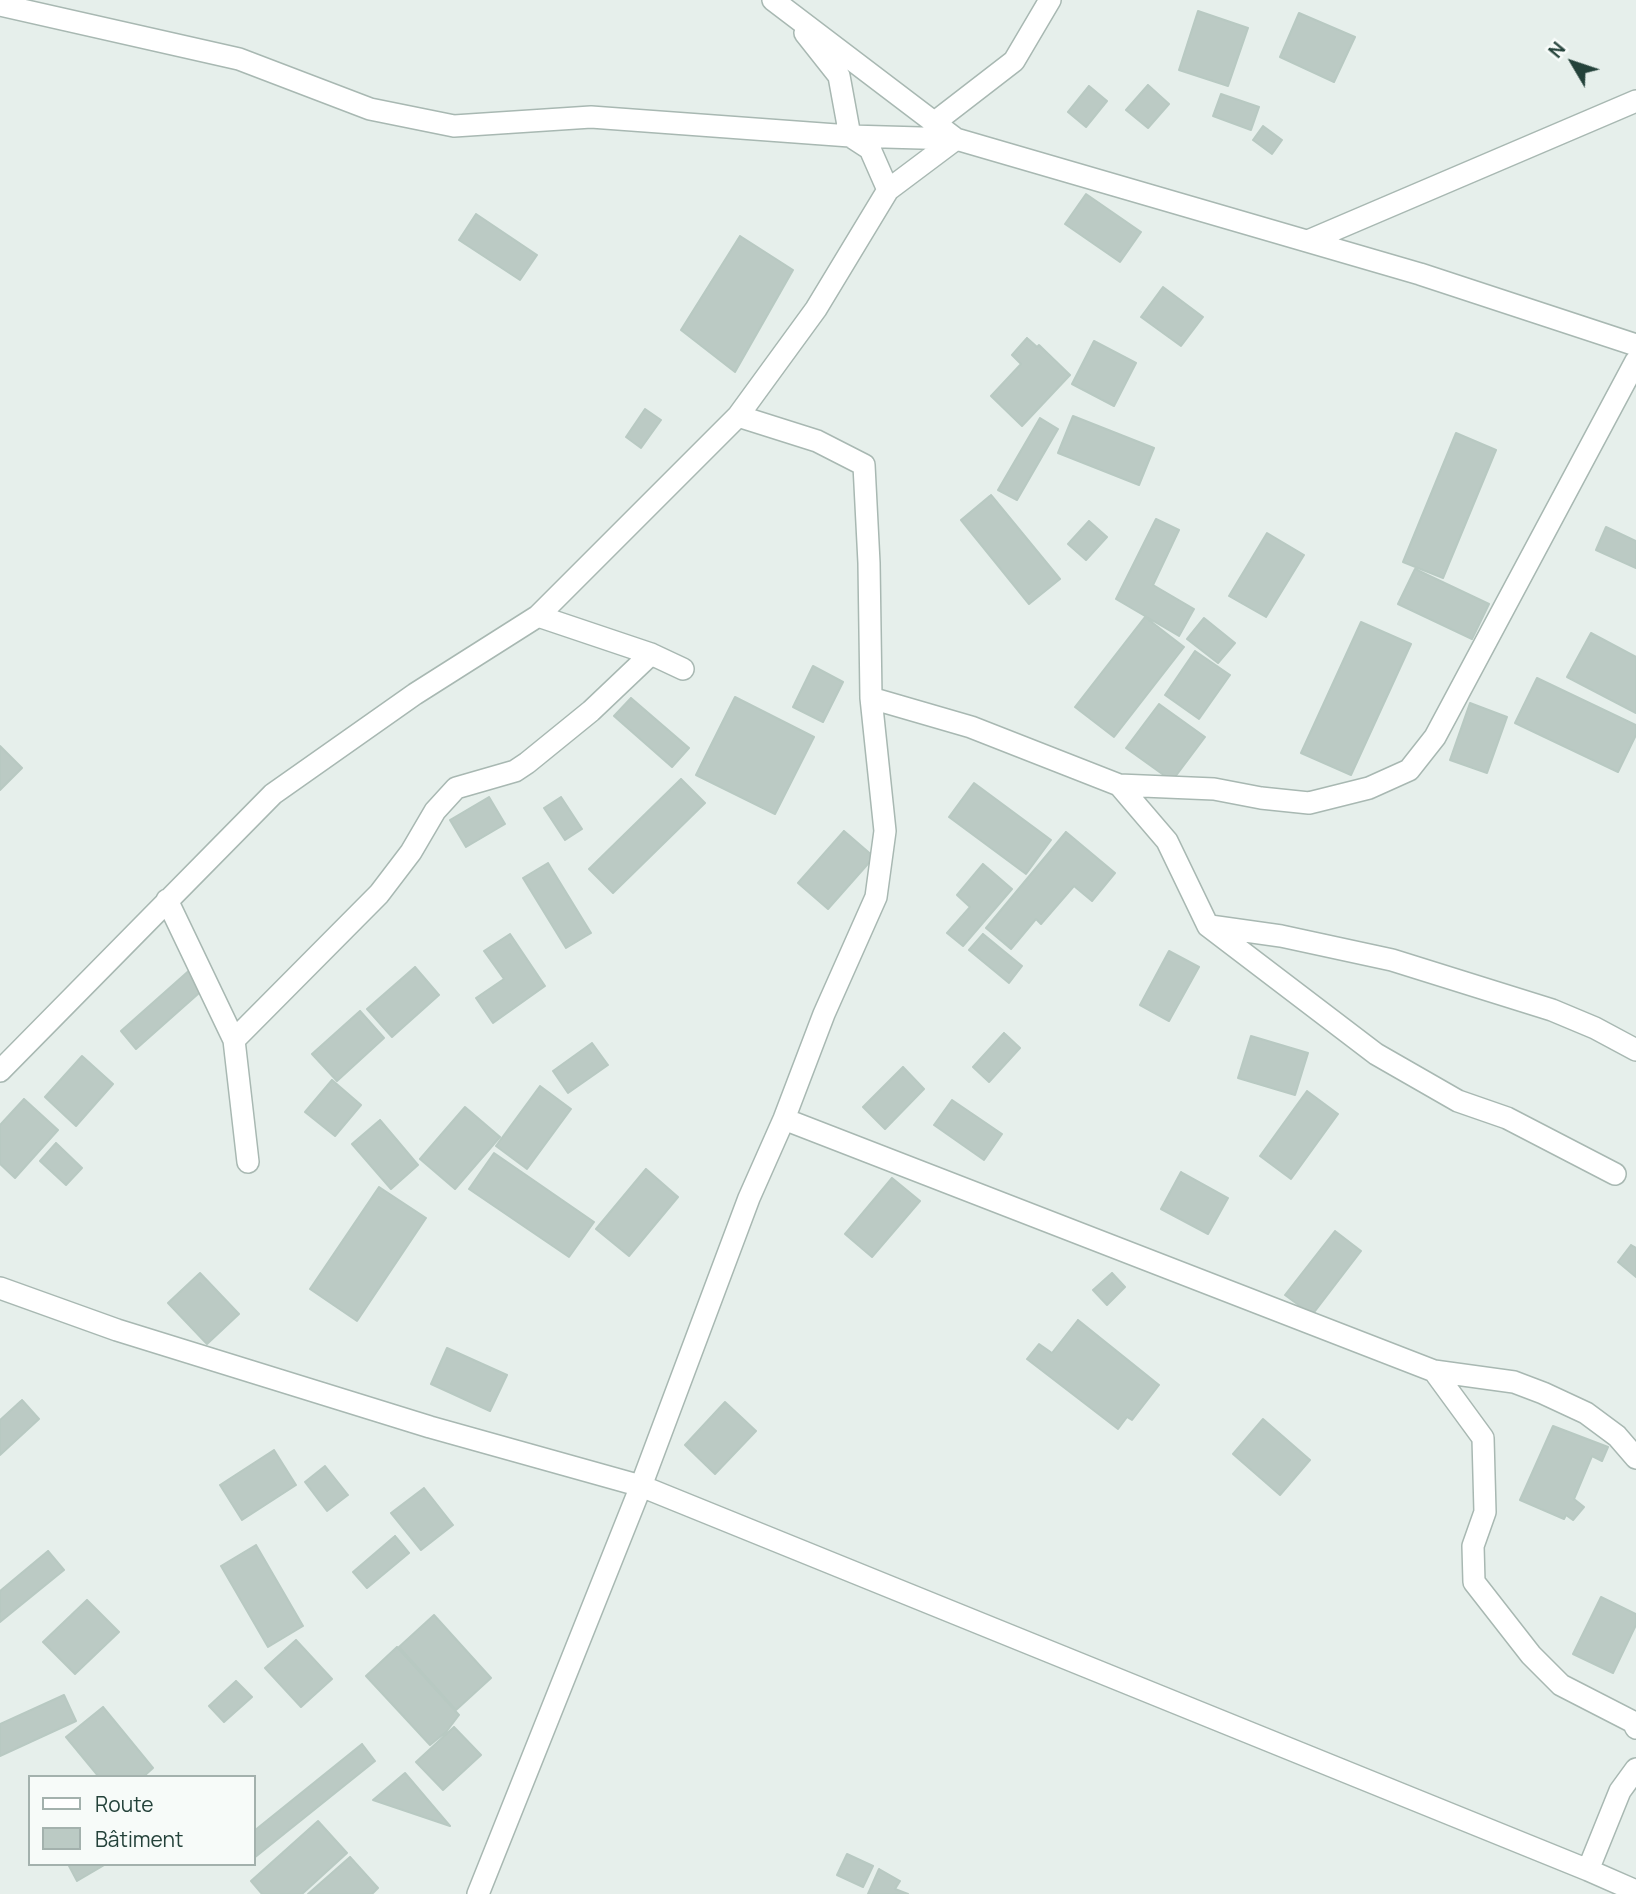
<!DOCTYPE html>
<meta charset="utf-8">
<style>
body{margin:0}
#map{position:relative;width:1636px;height:1894px;overflow:hidden;background:#e6efeb;font-family:Manrope,sans-serif}
canvas{display:block}
.legend{position:absolute;left:28px;top:1775px;width:228px;height:91px;box-sizing:border-box;background:#f7fbf9;border:2px solid #a3b1ad;margin:0;padding:9px 12px;list-style:none;font-size:21px;color:#24423a}
.legend li{display:flex;align-items:center;gap:14px;height:35px}
.legend b{width:35px;border:2px solid #a3b1ad}
.north{position:absolute;left:1538px;top:28px;width:70px;height:70px;-webkit-text-stroke:5px #f7fbf9;paint-order:stroke;rotate:309deg;font-size:19px;font-weight:700;line-height:28px;text-align:center;color:#24423a}
.north::after{content:'';display:block;margin:auto;width:24px;height:32px;background:#24423a;clip-path:polygon(50% 0,100% 100%,50% 72%,0 100%)}
</style>
<div id="map">
<canvas width="1636" height="1894"></canvas>
<ul class="legend">
<li><b style="height:9px;background:#fff"></b>Route</li>
<li><b style="height:19px;background:#bbcac4"></b>Bâtiment</li>
</ul>
<div class="north">N</div>
</div>
<script>
const context = document.querySelector('canvas').getContext('2d');
context.lineJoin = 'round';
function paint(path, color) { context.fillStyle = color; context.fill(path, 'evenodd'); }
const toPath = rows => new Path2D(rows.map(r => 'M' + r).join(''));
function strokePath(path, color, width, dash) { context.strokeStyle = color; context.lineWidth = width; context.lineCap = dash ? 'butt' : 'round'; context.setLineDash(dash || []); context.stroke(path); }
const building = toPath([
 [1198,11,1248,28,1228,86,1179,70,1198,11],
 [1299,13,1355,37,1334,82,1280,57,1299,13],
 [1148,85,1169,104,1148,128,1126,110,1148,85],
 [1089,86,1107,101,1086,127,1068,112,1089,86],
 [1221,94,1259,107,1251,130,1213,116,1221,94],
 [1263,126,1282,140,1272,154,1253,140,1263,126],
 [1086,194,1141,232,1120,262,1065,224,1086,194],
 [476,214,537,255,520,280,459,240,476,214],
 [740,236,793,270,735,372,681,330,740,236],
 [1163,287,1203,317,1181,346,1141,317,1163,287],
 [1027,338,1037,347,1039,345,1070,375,1022,426,991,396,1021,364,1012,355,1027,338],
 [1094,341,1136,363,1114,406,1072,384,1094,341],
 [645,409,661,420,641,448,626,437,645,409],
 [1073,416,1154,448,1139,485,1058,453,1073,416],
 [1040,418,1058,429,1017,500,998,490,1040,418],
 [1456,433,1496,450,1443,578,1403,562,1456,433],
 [991,495,1060,579,1029,604,961,520,991,495],
 [1156,519,1179,530,1153,585,1194,609,1179,636,1116,599,1156,519],
 [1089,521,1107,537,1086,560,1068,544,1089,521],
 [1606,527,1636,541,1636,568,1596,550,1606,527],
 [1267,533,1304,555,1266,617,1229,596,1267,533],
 [1415,569,1489,604,1472,639,1398,604,1415,569],
 [1145,617,1184,647,1114,737,1075,707,1145,617],
 [1204,618,1235,643,1218,663,1187,639,1204,618],
 [1361,622,1411,644,1351,775,1301,753,1361,622],
 [1591,633,1636,657,1636,713,1567,677,1591,633],
 [1195,651,1230,675,1199,719,1165,695,1195,651],
 [813,666,843,682,823,722,793,707,813,666],
 [1537,678,1636,725,1636,735,1618,772,1515,723,1537,678],
 [735,697,814,737,775,814,696,775,735,697],
 [631,698,689,748,672,767,614,716,631,698],
 [1470,703,1507,717,1487,773,1450,760,1470,703],
 [1159,704,1205,737,1172,781,1126,748,1159,704],
 [0,746,22,768,0,790,0,746],
 [681,779,705,803,613,893,589,869,681,779],
 [974,783,1051,840,1026,874,949,817,974,783],
 [489,797,505,824,466,847,450,820,489,797],
 [561,797,582,829,565,840,544,808,561,797],
 [844,831,874,857,828,909,798,883,844,831],
 [1066,832,1115,873,1092,901,1074,886,1041,924,1036,919,1011,949,986,928,1066,832],
 [548,863,591,933,566,948,523,878,548,863],
 [983,864,1012,889,963,946,947,933,970,907,957,895,983,864],
 [510,934,545,986,493,1023,476,998,504,979,484,951,510,934],
 [983,934,1022,966,1009,983,969,950,983,934],
 [1169,951,1199,967,1169,1021,1140,1005,1169,951],
 [415,967,439,995,392,1037,367,1009,415,967],
 [192,968,207,986,136,1049,121,1031,192,968],
 [360,1011,384,1038,337,1081,312,1054,360,1011],
 [1004,1033,1020,1048,989,1082,973,1067,1004,1033],
 [1251,1036,1308,1053,1295,1095,1238,1078,1251,1036],
 [592,1043,608,1065,568,1093,553,1071,592,1043],
 [82,1056,113,1084,76,1126,45,1097,82,1056],
 [903,1067,924,1089,885,1129,863,1107,903,1067],
 [332,1080,361,1105,335,1136,305,1112,332,1080],
 [540,1086,571,1109,527,1169,496,1146,540,1086],
 [1307,1091,1338,1114,1291,1179,1260,1156,1307,1091],
 [24,1099,58,1130,15,1178,0,1164,0,1125,24,1099],
 [952,1100,1002,1134,984,1160,934,1125,952,1100],
 [465,1107,500,1137,455,1189,420,1159,465,1107],
 [380,1120,418,1165,391,1189,352,1144,380,1120],
 [56,1143,82,1168,66,1185,40,1161,56,1143],
 [494,1153,594,1222,569,1257,469,1189,494,1153],
 [646,1169,678,1197,629,1256,596,1229,646,1169],
 [1181,1172,1228,1198,1208,1234,1161,1209,1181,1172],
 [892,1178,920,1201,872,1257,845,1234,892,1178],
 [379,1187,426,1218,357,1321,310,1289,379,1187],
 [1335,1231,1361,1251,1312,1315,1285,1295,1335,1231],
 [1631,1245,1636,1248,1636,1277,1618,1262,1631,1245],
 [200,1273,239,1314,207,1344,168,1303,200,1273],
 [1112,1273,1125,1287,1107,1305,1093,1290,1112,1273],
 [1078,1320,1159,1385,1132,1420,1127,1417,1118,1429,1027,1359,1039,1344,1052,1353,1078,1320],
 [447,1348,507,1375,490,1411,431,1384,447,1348],
 [22,1400,39,1419,0,1455,0,1420,22,1400],
 [725,1402,756,1431,715,1474,685,1445,725,1402],
 [1263,1419,1310,1460,1280,1495,1233,1454,1263,1419],
 [1553,1426,1608,1447,1602,1461,1592,1456,1574,1499,1584,1507,1573,1520,1566,1515,1564,1519,1520,1500,1553,1426],
 [274,1450,296,1485,242,1520,220,1485,274,1450],
 [325,1466,348,1495,327,1511,305,1482,325,1466],
 [424,1488,453,1525,421,1550,391,1513,424,1488],
 [395,1536,409,1553,367,1588,353,1572,395,1536],
 [256,1545,303,1626,268,1647,221,1566,256,1545],
 [48,1551,64,1570,0,1622,0,1591,48,1551],
 [1601,1597,1636,1614,1636,1625,1613,1673,1573,1654,1601,1597],
 [87,1600,119,1632,75,1674,43,1642,87,1600],
 [434,1615,491,1678,456,1710,399,1647,434,1615],
 [296,1640,332,1679,301,1707,265,1668,296,1640],
 [397,1647,459,1715,446,1732,430,1745,366,1676,397,1647],
 [236,1681,252,1697,224,1722,209,1706,236,1681],
 [64,1695,76,1721,0,1756,0,1724,64,1695],
 [103,1707,153,1768,143,1777,99,1777,66,1737,103,1707],
 [454,1727,481,1755,443,1790,416,1762,454,1727],
 [362,1744,375,1761,254,1858,254,1831,362,1744],
 [405,1773,450,1826,373,1800,405,1773],
 [318,1821,347,1853,302,1894,262,1894,251,1881,318,1821],
 [847,1854,873,1866,863,1887,837,1875,847,1854],
 [350,1857,378,1888,372,1894,308,1894,350,1857],
 [68,1864,106,1864,77,1881,68,1864],
 [879,1869,900,1881,895,1889,908,1894,868,1894,879,1869]
]);
paint(building, '#bbcac4');
strokePath(building, '#b8c9c2', 2);
const minor = toPath([
 [773,0,956,139,1420,274,1636,345],
 [0,5,239,59,370,109,454,126,591,117,850,136,956,139],
 [805,33,839,76,850,136,870,149,888,190],
 [935,122,1014,61,1050,0],
 [1308,241,1636,101],
 [738,416,816,309,888,190,956,139],
 [538,616,651,654,683,669],
 [871,698,971,727,1119,785,1167,841,1208,926,1376,1054,1458,1101,1507,1118,1615,1174],
 [1119,785,1214,789,1261,798,1309,803,1369,788,1409,770,1435,737,1636,361],
 [167,900,234,1040,248,1162],
 [1210,926,1281,936,1392,960,1552,1010,1595,1028,1636,1050],
 [234,1040,379,894,411,852,435,811,456,788,515,771,527,763,591,711,651,654],
 [0,1071,273,794,415,694,538,616,738,416,817,441,864,465,869,563,871,698,885,831,876,897,824,1014,784,1119,749,1198,641,1486,478,1894],
 [784,1119,1434,1371,1483,1438,1485,1512,1473,1546,1474,1582,1531,1655,1561,1685,1633,1722,1636,1728],
 [0,1288,117,1330,430,1427,641,1486,1588,1870,1636,1891],
 [1434,1371,1514,1382,1543,1393,1586,1413,1617,1436,1636,1458],
 [1588,1870,1620,1791,1636,1769]
]);
strokePath(minor, '#a8b8b2', 24);
strokePath(minor, '#fff', 21);
</script>
